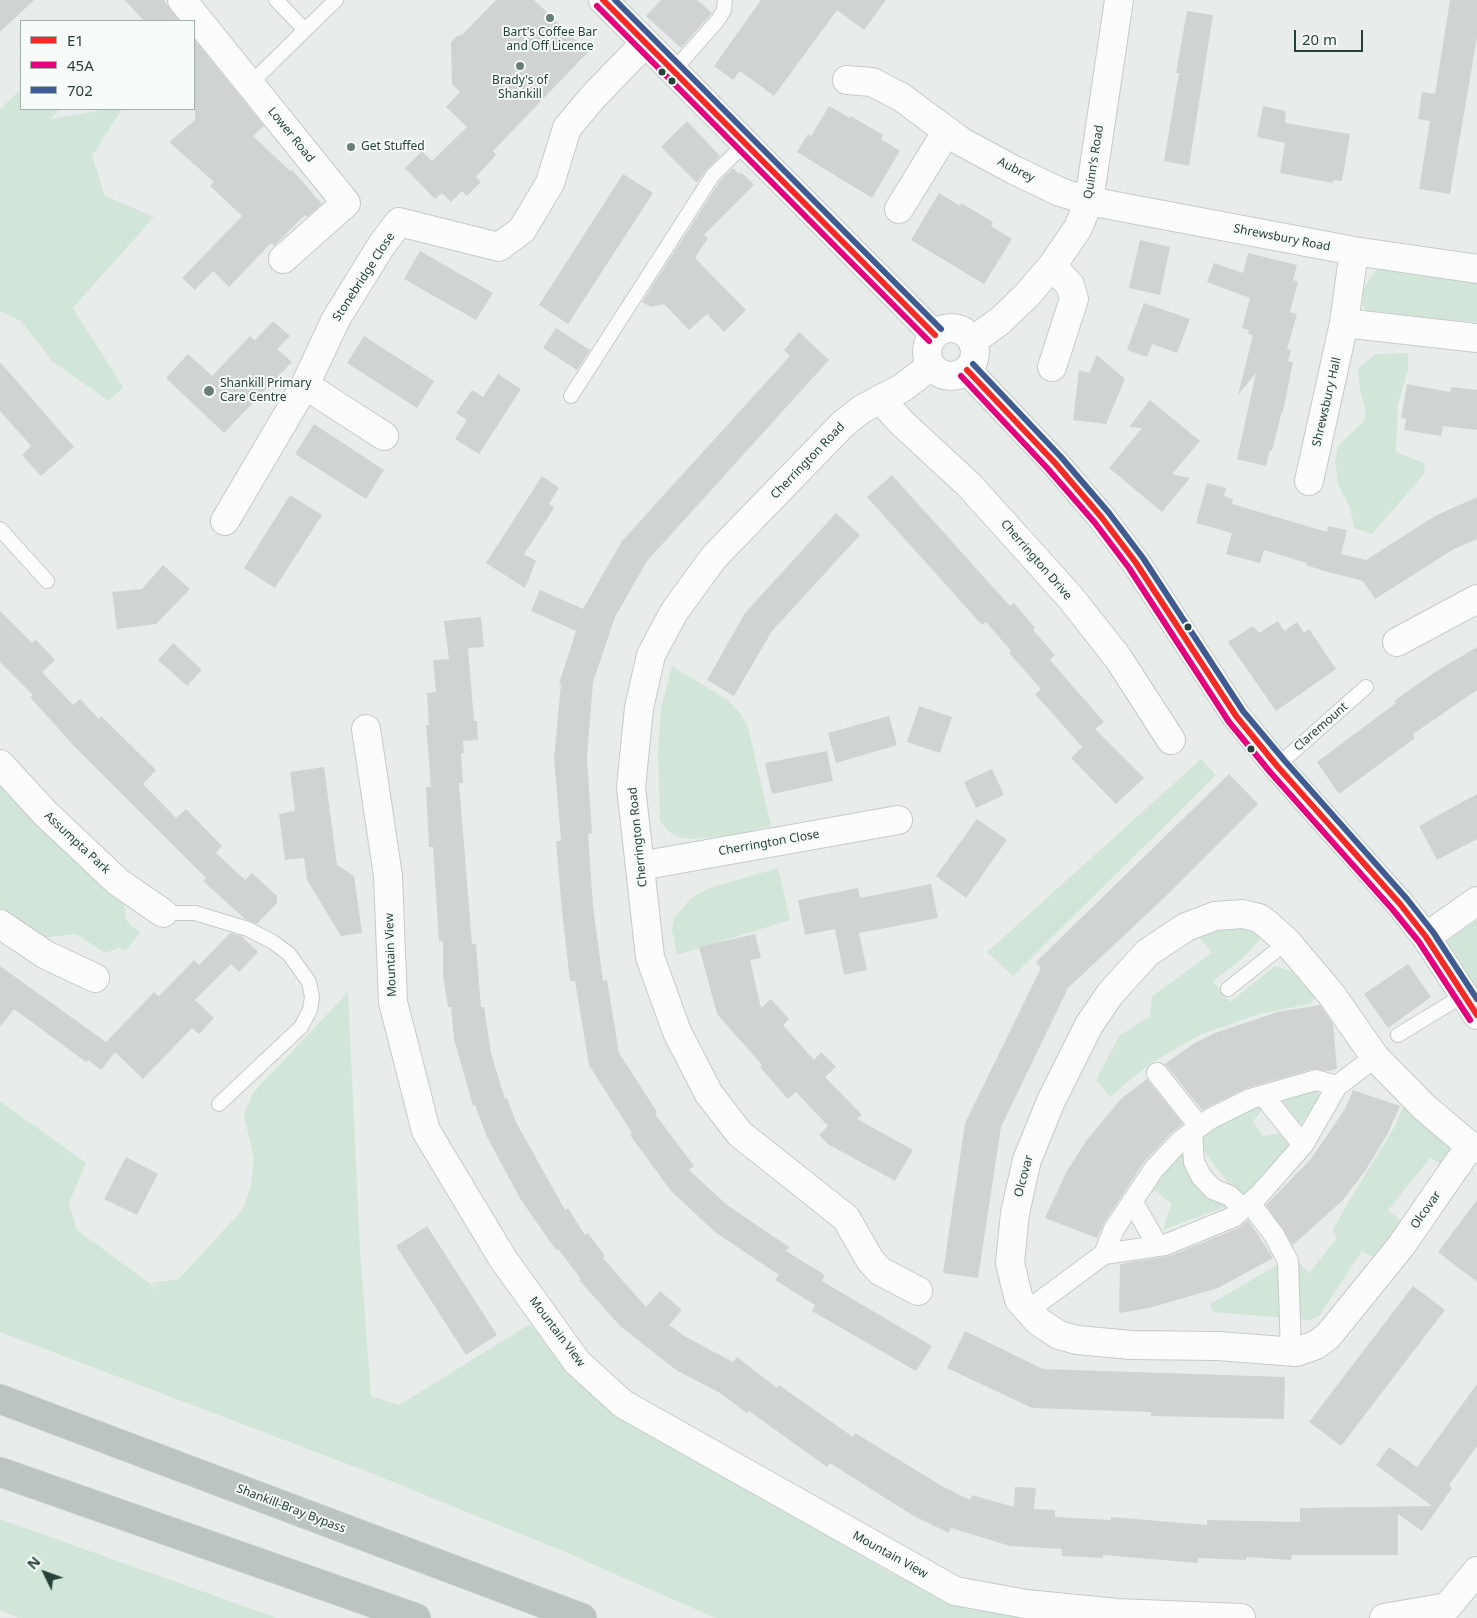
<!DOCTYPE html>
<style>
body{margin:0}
#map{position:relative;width:1477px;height:1618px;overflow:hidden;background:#e8edeb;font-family:"Noto Sans",sans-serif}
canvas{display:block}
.legend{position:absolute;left:20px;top:20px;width:175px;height:90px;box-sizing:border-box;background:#f7fbf9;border:1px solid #a3b1ad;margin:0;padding:6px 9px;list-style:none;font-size:15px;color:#24423a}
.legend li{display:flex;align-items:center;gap:10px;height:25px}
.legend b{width:25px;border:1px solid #a3b1ad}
.north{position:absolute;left:20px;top:1548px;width:50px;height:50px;-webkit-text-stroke:4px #f7fbf9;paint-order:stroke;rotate:312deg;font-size:14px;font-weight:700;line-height:20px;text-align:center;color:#24423a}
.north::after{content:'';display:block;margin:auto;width:18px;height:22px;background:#24423a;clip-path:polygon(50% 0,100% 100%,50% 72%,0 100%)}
.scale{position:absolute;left:1294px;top:30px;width:69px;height:22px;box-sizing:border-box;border:2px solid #24423a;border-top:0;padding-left:6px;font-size:15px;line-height:18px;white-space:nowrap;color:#24423a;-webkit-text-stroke:4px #f7fbf9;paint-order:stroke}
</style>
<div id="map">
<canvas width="1477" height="1618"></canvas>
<ul class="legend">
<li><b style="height:6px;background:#f52a26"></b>E1</li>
<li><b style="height:6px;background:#e5007d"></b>45A</li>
<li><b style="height:6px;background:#3f5b92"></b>702</li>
</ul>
<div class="north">N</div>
<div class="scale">20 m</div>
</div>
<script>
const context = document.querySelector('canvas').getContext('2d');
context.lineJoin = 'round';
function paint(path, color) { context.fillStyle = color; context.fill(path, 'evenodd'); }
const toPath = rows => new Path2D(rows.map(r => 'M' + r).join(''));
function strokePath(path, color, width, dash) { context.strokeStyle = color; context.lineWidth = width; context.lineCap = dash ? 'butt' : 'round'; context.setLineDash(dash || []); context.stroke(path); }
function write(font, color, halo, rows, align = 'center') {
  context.font = font + ' "Noto Sans",sans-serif'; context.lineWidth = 4; context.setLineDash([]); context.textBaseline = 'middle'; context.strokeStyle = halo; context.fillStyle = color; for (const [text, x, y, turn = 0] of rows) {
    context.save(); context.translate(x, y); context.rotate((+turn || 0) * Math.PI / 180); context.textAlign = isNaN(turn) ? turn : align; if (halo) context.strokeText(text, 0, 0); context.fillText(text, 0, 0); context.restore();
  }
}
paint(toPath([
 [21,89,21,109,60,109,51,119,107,109,122,109,92,156,105,196,154,217,73,308,123,387,109,401,53,362,21,321,0,311,0,109],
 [1382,262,1477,277,1477,322,1368,313,1362,305,1363,289],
 [1408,353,1408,370,1398,405,1396,452,1424,463,1425,473,1372,534,1354,528,1350,508,1338,484,1335,462,1338,446,1364,421,1366,410,1360,391,1358,368,1376,354],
 [672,666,728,700,741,714,748,727,771,826,736,835,689,839,679,837,668,831,660,821,658,751,661,707],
 [1201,759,1216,775,1013,976,987,952],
 [0,782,123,899,126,919,130,925,140,933,126,951,119,948,105,953,76,934,41,938,0,915],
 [778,868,790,920,677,955,672,930,674,918,691,898,709,888],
 [1477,920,1477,988,1445,942],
 [1224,925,1261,929,1259,941,1244,957,1213,981,1230,1002,1275,966,1295,972,1315,998,1310,1004,1259,1014,1200,1035,1148,1065,1110,1097,1096,1080,1119,1036,1150,1016,1152,996,1212,953,1198,936],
 [348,992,360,1249,371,1396,399,1405,530,1324,574,1377,643,1428,891,1573,950,1601,1082,1618,715,1618,565,1552,371,1473,0,1332,0,1101,86,1163,69,1203,77,1230,164,1294,151,1283,179,1279,243,1209,251,1185,254,1160,244,1115,252,1094],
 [1311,1083,1321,1098,1297,1129,1275,1098],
 [1261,1100,1266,1106,1253,1121,1263,1136,1283,1133,1293,1143,1240,1199,1197,1142,1220,1116],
 [1404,1105,1454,1144,1446,1167,1430,1158,1388,1210,1401,1221,1374,1258,1362,1251,1319,1316,1310,1320,1213,1312,1210,1304,1293,1256,1309,1273,1337,1238,1333,1230,1350,1199,1394,1128],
 [1185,1144,1230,1205,1163,1230,1171,1204,1156,1191,1136,1199],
 [0,1519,28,1529,277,1618,19,1618,0,1610]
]), '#d1e6d8');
paint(toPath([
 [0,0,34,0,0,32],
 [125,0,164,0,179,21,144,21],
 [496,0,534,0,588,52,493,151,496,155,476,177,481,182,467,196,462,191,451,202,442,193,435,199,405,168,422,151,432,161,467,127,446,107,460,92,452,84,451,42,457,36,462,35],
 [661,0,697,0,712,13,681,48,646,16],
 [761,0,886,0,864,30,837,10,774,96,740,71,733,80,714,66],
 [1450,0,1477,0,1477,38,1450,194,1419,189,1430,121,1418,119,1422,92,1435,94],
 [1187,11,1213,15,1189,166,1164,161,1179,73,1176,73],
 [194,39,264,126,253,136,290,171,292,170,322,204,307,217,305,215,274,246,271,243,229,287,213,271,195,290,182,278,242,216,210,186,214,182,169,142,195,120],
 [829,106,850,118,851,116,883,135,881,139,900,151,872,198,797,152,808,134,811,136],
 [1263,106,1286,111,1285,123,1350,134,1342,181,1333,180,1333,183,1280,173,1285,143,1257,137],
 [687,121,720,156,707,169,697,183,661,147],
 [733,168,739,174,741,172,754,185,704,235,708,238,695,258,746,310,724,332,707,314,689,330,664,304,651,307,642,302,720,181],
 [623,174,653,193,568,324,539,305],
 [939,193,960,206,961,203,993,222,991,226,1012,239,984,284,911,240],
 [1140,240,1170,247,1160,295,1129,288],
 [420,251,493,293,476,320,404,279],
 [1248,253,1297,265,1293,280,1298,282,1290,312,1297,314,1287,349,1291,350,1288,361,1293,362,1283,412,1282,411,1272,451,1270,450,1266,466,1237,459,1256,373,1238,395,1253,335,1248,334,1249,330,1242,328,1250,298,1207,282,1214,263,1243,273],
 [1144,303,1190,319,1177,353,1152,344,1147,357,1127,350],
 [273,321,290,336,277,349,292,362,224,433,166,378,188,354,212,376,250,336,255,340],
 [556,328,590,350,577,370,543,348],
 [799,332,829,360,647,561,615,617,593,682,587,758,592,833,588,834,593,906,603,981,607,980,619,1053,657,1112,655,1114,694,1166,689,1170,727,1205,789,1247,786,1251,825,1275,822,1281,932,1346,916,1371,812,1311,815,1305,775,1280,779,1275,715,1232,671,1191,630,1135,632,1133,589,1065,575,981,570,981,562,911,556,841,561,841,554,758,561,684,559,684,576,631,531,611,540,590,583,609,622,541,790,356,784,350],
 [364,336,434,381,417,408,347,363],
 [1097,355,1125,379,1106,424,1073,420,1079,370,1089,373],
 [0,362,74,447,41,476,22,455,31,446,0,411],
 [498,374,521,389,479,454,455,439,467,420,456,413,472,390,483,397],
 [1407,384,1450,392,1451,387,1477,390,1477,430,1443,426,1441,436,1404,430,1406,419,1401,418],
 [1150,400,1200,441,1172,474,1190,478,1162,512,1109,468,1142,428,1129,427],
 [314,424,384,470,366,499,295,454],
 [892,475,1010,606,1014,603,1035,628,1033,630,1055,655,1050,660,1104,722,1095,729,1144,778,1116,804,1071,758,1082,747,1035,694,1041,689,1009,653,1011,651,986,622,982,625,867,497],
 [542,476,559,488,549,504,554,508,524,554,536,561,525,588,486,563],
 [1207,483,1226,488,1224,496,1233,499,1232,504,1327,532,1328,526,1347,530,1341,554,1366,560,1435,516,1477,497,1477,539,1454,549,1375,599,1363,581,1324,571,1306,565,1307,563,1264,550,1260,563,1226,554,1232,533,1196,523],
 [290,495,322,515,275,588,244,568],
 [836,513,860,535,772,631,734,696,707,680,745,613],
 [163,565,190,589,156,624,117,629,112,592,142,589],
 [0,611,32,643,36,640,55,660,42,672,73,705,80,699,99,719,101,716,156,770,143,784,176,818,186,809,222,846,216,853,245,880,252,873,277,896,277,903,257,924,245,919,203,881,206,878,73,745,30,697,33,695,0,662],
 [481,617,484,647,468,648,474,721,477,721,478,740,463,741,464,753,461,754,463,783,459,783,472,944,476,944,481,1007,484,1007,491,1053,505,1099,507,1098,516,1122,565,1210,568,1208,585,1235,588,1233,605,1256,603,1258,646,1307,660,1291,682,1310,669,1325,686,1337,733,1362,737,1357,777,1388,779,1385,853,1437,855,1433,942,1486,970,1500,972,1495,1014,1507,1015,1487,1036,1488,1034,1509,1055,1510,1055,1517,1111,1520,1111,1517,1207,1525,1207,1520,1300,1522,1300,1508,1432,1506,1376,1465,1389,1447,1417,1467,1477,1384,1477,1446,1449,1485,1452,1488,1422,1531,1398,1514,1398,1555,1292,1555,1291,1560,1247,1557,1246,1560,1198,1558,1198,1563,1103,1555,1103,1558,1062,1556,1062,1549,1010,1546,951,1528,949,1533,912,1515,830,1463,827,1467,749,1411,747,1413,720,1393,676,1370,620,1326,579,1280,581,1279,558,1249,556,1250,521,1200,487,1137,475,1105,473,1106,454,1039,451,1007,448,1007,443,975,443,941,439,942,433,847,429,847,426,787,431,787,426,725,429,725,427,693,436,692,433,660,449,659,444,621],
 [1278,621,1284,631,1297,622,1304,633,1309,629,1336,669,1276,711,1228,642,1253,626,1259,633],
 [173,643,202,670,187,686,158,660],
 [1477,647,1477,690,1413,734,1415,738,1339,794,1317,762,1396,703,1394,701,1435,672],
 [919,706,952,717,940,753,907,742],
 [889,716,897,745,836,763,828,733],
 [827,751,833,781,772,794,765,763],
 [324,767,337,865,354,876,362,933,341,936,307,880,304,858,285,860,279,814,295,811,290,772],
 [992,769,1004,795,976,808,964,782],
 [1229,774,1258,804,1164,898,1068,988,1001,1127,978,1278,943,1273,965,1123,1041,968,1036,962],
 [1477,794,1477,839,1437,860,1419,826],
 [977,819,1007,840,966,898,936,876],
 [931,884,938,918,859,933,867,970,844,975,835,929,805,935,798,900,858,888,860,898],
 [230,933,241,936,258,952,239,972,231,964,195,1000,214,1018,199,1034,192,1028,143,1079,115,1052,101,1070,88,1060,86,1062,14,1009,0,1027,0,966,106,1042,154,992,159,996,194,960,199,965],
 [755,934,761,958,750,960,761,1008,771,999,789,1019,783,1025,814,1060,821,1052,836,1067,825,1077,862,1115,857,1119,913,1150,895,1181,828,1144,819,1135,828,1126,796,1092,788,1099,760,1067,762,1065,717,1014,699,947],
 [1408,964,1431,997,1388,1028,1364,994],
 [1320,1005,1333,1024,1337,1069,1328,1071,1313,1069,1247,1088,1202,1110,1165,1064,1193,1044,1215,1033,1277,1012],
 [1147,1079,1183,1124,1171,1133,1144,1162,1104,1223,1097,1238,1045,1218,1067,1171,1086,1141,1122,1098],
 [1353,1090,1400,1106,1387,1135,1365,1171,1343,1200,1293,1245,1266,1205,1310,1160,1345,1109],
 [126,1157,158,1174,137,1215,104,1199],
 [1477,1200,1477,1282,1438,1252],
 [1248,1220,1273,1258,1218,1288,1149,1308,1119,1313,1120,1264,1170,1256,1238,1228],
 [427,1226,497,1335,466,1355,396,1246],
 [1413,1286,1445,1310,1341,1446,1309,1422],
 [965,1331,1043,1369,1285,1377,1284,1419,1151,1416,1151,1412,1032,1408,947,1368]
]), '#cfd4d2');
const service = toPath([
 [276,0,305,30,336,0],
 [673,71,718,20,724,10,725,0],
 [250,84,305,30],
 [571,396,713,175,746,143],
 [0,529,47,581],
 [1277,766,1366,687],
 [163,913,195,913,248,929,273,942,289,954,309,982,312,997,310,1010,301,1027,219,1104],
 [1228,989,1287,942],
 [1398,1035,1464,995]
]);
const pedestrian = toPath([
 [1157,1073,1199,1126],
 [1263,1095,1303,1145],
 [1192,1132,1194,1162,1201,1176,1213,1189,1230,1196,1243,1209],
 [1132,1201,1158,1246],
 [1250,1203,1274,1235,1288,1261,1291,1352],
 [1104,1254,1114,1229,1154,1169,1180,1141,1210,1119,1250,1099,1316,1080,1337,1086],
 [1027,1311,1104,1254,1165,1245,1233,1217,1258,1196,1303,1145,1337,1086,1375,1057]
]);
const minor = toPath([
 [182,0,346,203,283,259],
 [847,80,872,82,901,97,962,142,1014,170,1060,192,1089,201,1354,251,1477,269],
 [899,209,947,131],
 [1052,266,1070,285,1074,299,1052,367],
 [1344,323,1477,338],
 [972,341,1000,321,1027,295,1052,266,1078,228,1089,201,1119,0],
 [305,385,384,436],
 [880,399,902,423,969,485,1070,597,1118,658,1171,740],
 [1309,481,1344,323,1354,251],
 [225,521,305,385,336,319,381,246,399,222,499,247,522,230,550,183,567,128,593,97,645,43],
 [1397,642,1477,599],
 [366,729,388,876,393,1002,426,1131,503,1259,577,1362,623,1404,955,1591,1026,1604,1117,1613,1241,1618],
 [0,764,45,813,118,882,163,913],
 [640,866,898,820],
 [0,924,46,955,95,978],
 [1426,937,1477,901],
 [1470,1146,1401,1246,1328,1336,1316,1345,1296,1352,1218,1346,1131,1345,1077,1340,1059,1335,1039,1322,1019,1300,1010,1263,1015,1213,1027,1160,1051,1101,1089,1025,1110,994,1147,953,1186,927,1215,916,1243,914,1259,918,1267,924,1287,942,1331,994,1375,1057,1424,1107,1470,1146,1477,1149],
 [918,1291,880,1271,870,1260,846,1218,740,1134,709,1094,677,1032,650,957,631,787,639,708,651,655,674,612,714,557,843,424,862,409,902,388,931,366],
 [1384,1618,1447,1607,1477,1571]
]);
const secondary = toPath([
 [603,0,935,335],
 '927 352a24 24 0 1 1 48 0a24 24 0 1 1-48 0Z',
 [967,370,1055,463,1102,518,1136,563,1236,716,1277,766,1400,904,1426,937,1477,1015]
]);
const motorway = toPath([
 [0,1399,582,1618],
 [0,1472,416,1618]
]);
strokePath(service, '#c5cac8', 16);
strokePath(pedestrian, '#c5cac8', 22);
strokePath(minor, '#c5cac8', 30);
strokePath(secondary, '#c3cbc8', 30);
strokePath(motorway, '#c3ccc9', 30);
strokePath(service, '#fcfcfc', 14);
strokePath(pedestrian, '#fcfcfc', 20);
strokePath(minor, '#fcfcfc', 28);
strokePath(secondary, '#fcfcfc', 28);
strokePath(motorway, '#bcc4c2', 28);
strokePath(toPath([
 [603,0,935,335],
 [967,370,1055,463,1102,518,1136,563,1236,716,1277,766,1400,904,1426,937,1477,1015]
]), '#f52a26', 6);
strokePath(toPath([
 [597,6,929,341],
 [961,376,1048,469,1095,523,1129,568,1229,722,1270,772,1393,910,1419,942,1470,1020]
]), '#e5007d', 6);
strokePath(toPath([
 [615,0,941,329],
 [973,364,1061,457,1109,513,1143,558,1243,711,1284,760,1407,899,1433,932,1477,999]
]), '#3f5b92', 6);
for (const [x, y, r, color] of [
 [550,18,5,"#697e78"],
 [520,66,5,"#697e78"],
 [662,72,4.5,"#24423a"],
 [672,81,4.5,"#24423a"],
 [351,147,5,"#697e78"],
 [209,391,6,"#697e78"],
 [1188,627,4.5,"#24423a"],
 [1251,749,4.5,"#24423a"]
]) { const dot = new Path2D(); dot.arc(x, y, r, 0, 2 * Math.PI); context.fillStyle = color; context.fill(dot); strokePath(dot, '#f7fbf9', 2); }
write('12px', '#24423a', '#f7fbf9', [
 ["Bart's Coffee Bar",550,33],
 ["and Off Licence",550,47],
 ["Brady's of",520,81],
 ["Shankill",520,95],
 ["Get Stuffed",361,147,"left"],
 ["Shankill Primary",220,384,"left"],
 ["Care Centre",220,398,"left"]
]);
write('12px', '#24423a', '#f7fbf9', [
 ["Lower Road",291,135,51],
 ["Quinn's Road",1094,162,-81],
 ["Aubrey",1016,170,27],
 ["Shrewsbury Road",1282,238,11],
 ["Stonebridge Close",364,277,-57],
 ["Shrewsbury Hall",1327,402,-77],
 ["Cherrington Road",808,461,-46],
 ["Cherrington Drive",1036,560,49],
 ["Claremount",1321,727,-41],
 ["Cherrington Road",638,837,-96],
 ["Assumpta Park",77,843,43],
 ["Cherrington Close",769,843,-10],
 ["Mountain View",391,955,-92],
 ["Olcovar",1024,1176,-75],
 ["Olcovar",1426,1210,-55],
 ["Mountain View",557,1332,53],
 ["Shankill-Bray Bypass",291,1509,21],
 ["Mountain View",890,1555,29]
]);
</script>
